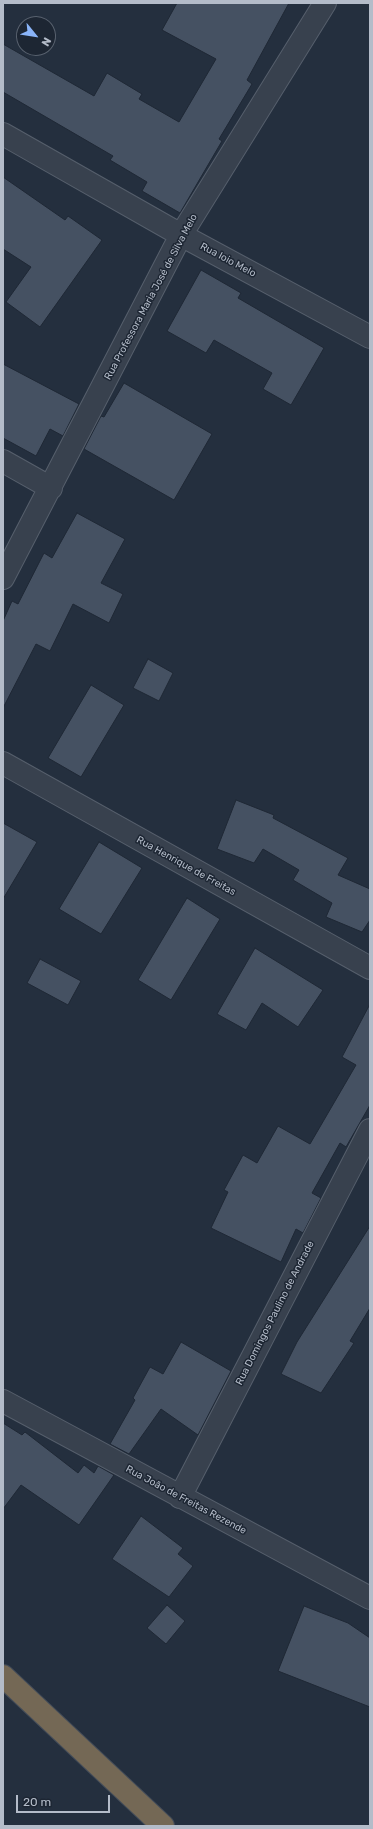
<!DOCTYPE html>
<meta charset="utf-8">
<style>
body{margin:0}
#map{position:relative;width:373px;height:1829px;overflow:hidden;background:#242f3e;font-family:Rubik,sans-serif}
canvas{display:block}
.frame{position:absolute;inset:0;border:4px solid #b4bcc9;pointer-events:none}
.north{position:absolute;left:16px;top:16px;width:40px;height:40px;box-sizing:border-box;background:#1d2633;border:1px solid #59626f;border-radius:50%;rotate:120deg;font-size:11px;font-weight:700;line-height:16px;text-align:center;color:#b4bcc9}
.north::after{content:'';display:block;margin:auto;width:14px;height:18px;background:#8ab4f8;clip-path:polygon(50% 0,100% 100%,50% 72%,0 100%)}
.scale{position:absolute;left:16px;top:1795px;width:94px;height:18px;box-sizing:border-box;border:2px solid #b4bcc9;border-top:0;padding-left:5px;font-size:12px;line-height:14px;white-space:nowrap;color:#b4bcc9;-webkit-text-stroke:3px #1d2633;paint-order:stroke}
</style>
<div id="map">
<canvas width="373" height="1829"></canvas>
<div class="frame"></div>
<div class="north">N</div>
<div class="scale">20 m</div>
</div>
<script>
const context = document.querySelector('canvas').getContext('2d');
context.lineJoin = 'round';
function paint(path, color) { context.fillStyle = color; context.fill(path, 'evenodd'); }
const toPath = rows => new Path2D(rows.map(r => 'M' + r).join(''));
function strokePath(path, color, width, dash) { context.strokeStyle = color; context.lineWidth = width; context.lineCap = dash ? 'butt' : 'round'; context.setLineDash(dash || []); context.stroke(path); }
function write(font, color, halo, rows, align = 'center') {
  context.font = font + ' Rubik,sans-serif'; context.lineWidth = 3; context.setLineDash([]); context.textBaseline = 'middle'; context.strokeStyle = halo; context.fillStyle = color; for (const [text, x, y, turn = 0] of rows) {
    context.save(); context.translate(x, y); context.rotate((+turn || 0) * Math.PI / 180); context.textAlign = isNaN(turn) ? turn : align; if (halo) context.strokeText(text, 0, 0); context.fillText(text, 0, 0); context.restore();
  }
}
const building = toPath([
 [177,3,289,3,247,80,252,84,219,139,222,141,180,213,142,191,147,182,110,160,113,156,3,92,3,44,94,96,107,73,142,94,139,99,179,122,216,59,162,30,177,3],
 [3,177,65,220,68,216,102,240,40,327,6,302,31,267,3,249,3,177],
 [201,270,241,293,238,298,324,348,291,405,263,389,272,373,214,340,206,353,167,331,201,270],
 [3,364,79,404,63,436,50,429,36,456,3,438,3,364],
 [124,383,212,434,174,500,84,449,101,416,104,417,124,383],
 [77,513,125,539,101,583,123,594,109,623,73,604,50,651,36,644,3,708,3,621,12,601,18,604,44,553,52,558,77,513],
 [148,659,173,673,159,701,133,688,148,659],
 [91,685,124,705,81,777,48,758,91,685],
 [236,800,274,815,273,818,348,858,338,875,370,889,370,920,362,932,326,917,332,903,293,880,299,870,263,849,254,863,217,849,236,800],
 [3,823,37,842,3,899,3,823],
 [99,842,142,868,101,934,59,909,99,842],
 [187,898,220,919,171,1000,138,980,187,898],
 [255,948,323,990,298,1027,262,1003,246,1030,217,1014,255,948],
 [40,959,81,981,68,1005,27,983,40,959],
 [370,1004,370,1105,346,1147,340,1143,312,1193,321,1198,303,1233,296,1229,281,1262,211,1228,228,1192,224,1190,243,1155,257,1163,278,1126,310,1144,356,1065,342,1057,370,1004],
 [370,1226,370,1308,350,1341,354,1343,321,1393,281,1374,297,1342,370,1226],
 [181,1342,231,1371,198,1435,161,1409,129,1454,110,1444,135,1400,133,1398,150,1367,163,1374,181,1342],
 [3,1423,22,1435,25,1432,78,1473,84,1465,94,1473,98,1466,114,1475,79,1525,21,1485,3,1509,3,1423],
 [141,1516,183,1548,178,1554,193,1566,169,1597,112,1559,141,1516],
 [167,1605,185,1621,166,1644,147,1628,167,1605],
 [304,1606,348,1623,370,1638,370,1707,278,1671,304,1606]
]);
paint(building, '#455162');
strokePath(building, '#1f2835', 1);
const street = toPath([
 [3,134,181,235,370,337],
 [3,461,51,488],
 [3,578,181,235,325,3],
 [3,763,370,968],
 [3,1401,370,1598],
 [180,1497,370,1130]
]);
const highway = toPath([
 [3,1676,163,1826]
]);
strokePath(street, '#565f6c', 24);
strokePath(highway, '#434c59', 24);
strokePath(street, '#38414e', 22);
strokePath(highway, '#746855', 22);
write('10px', '#b4bcc9', '#1d2633', [
 ["Rua Ioio Melo",228,260,28],
 ["Rua Professora Maria José de Silva Melo",151,297,-62],
 ["Rua Henrique de Freitas",186,866,29],
 ["Rua Domingos Paulino de Andrade",275,1313,-63],
 ["Rua João de Freitas Rezende",186,1500,28]
]);
</script>
